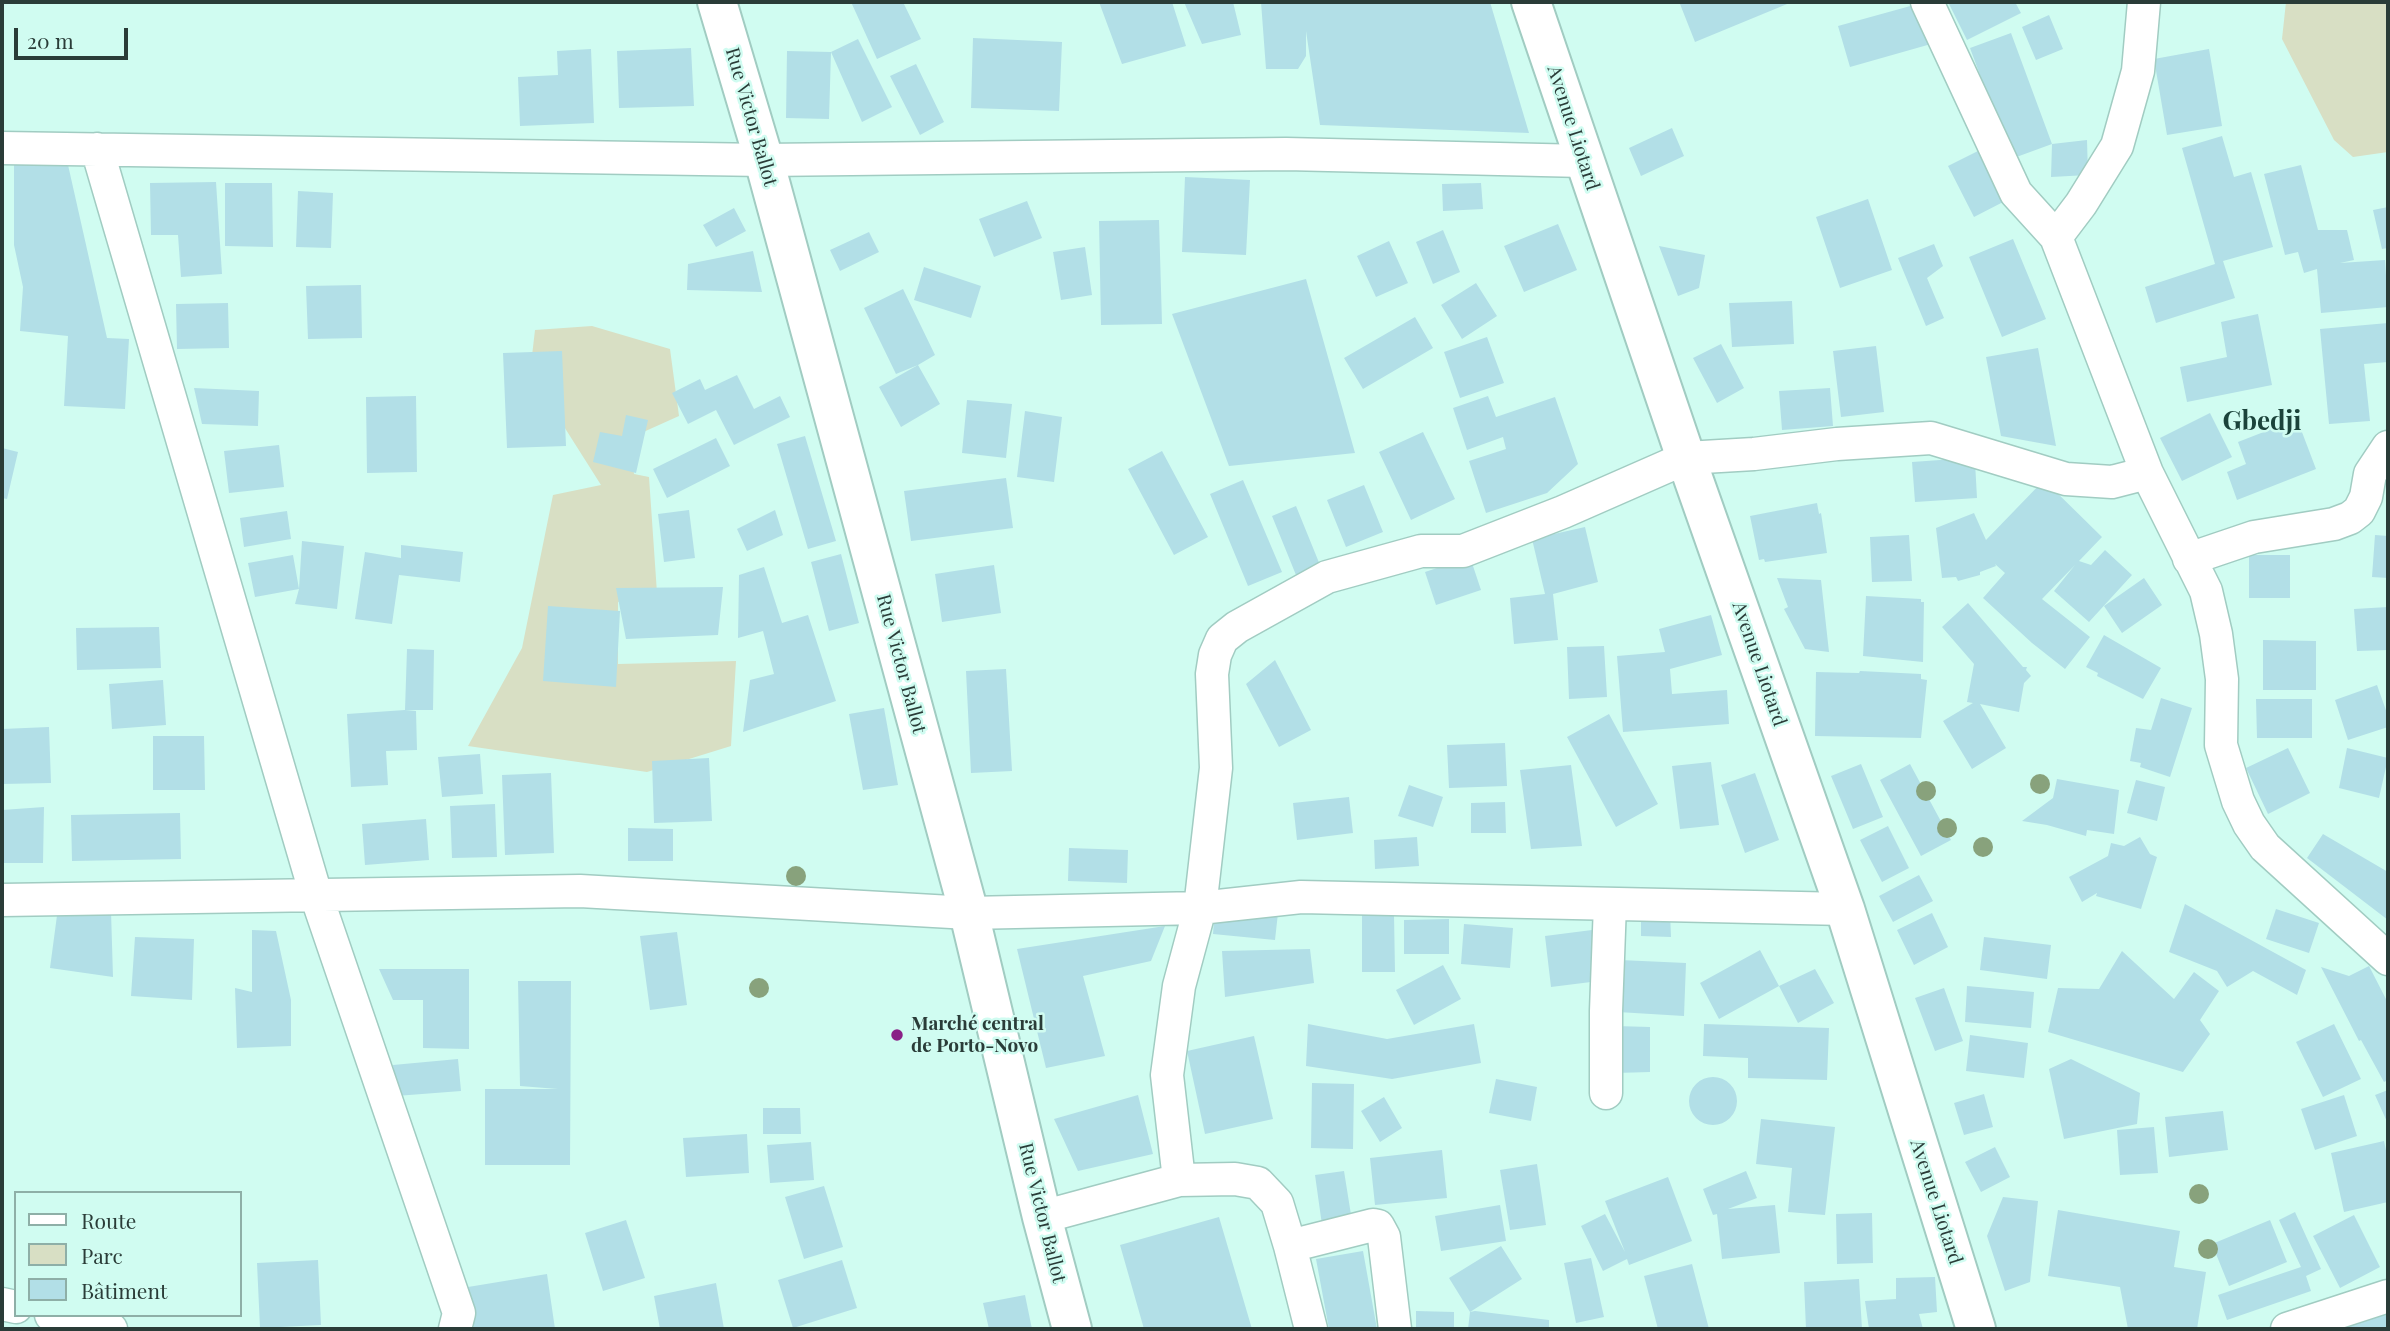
<!DOCTYPE html>
<meta charset="utf-8">
<style>
body{margin:0}
#map{position:relative;width:2390px;height:1331px;overflow:hidden;background:#d0fcf1;font-family:"Playfair Display",serif}
canvas{display:block}
.frame{position:absolute;inset:0;border:4px solid #2a3c38;pointer-events:none}
.legend{position:absolute;left:14px;top:1191px;width:228px;height:126px;box-sizing:border-box;background:#d0fcf1;border:2px solid #8eafa7;margin:0;padding:9px 12px;list-style:none;font-size:21px;color:#2a3c38}
.legend li{display:flex;align-items:center;gap:14px;height:35px}
.legend b{width:35px;border:2px solid #8eafa7}
.scale{position:absolute;left:14px;top:28px;width:114px;height:32px;box-sizing:border-box;border:4px solid #2a3c38;border-top:0;padding-left:9px;font-size:21px;line-height:24px;white-space:nowrap;color:#2a3c38;-webkit-text-stroke:5px #d0fcf1;paint-order:stroke}
</style>
<div id="map">
<canvas width="2390" height="1331"></canvas>
<div class="frame"></div>
<ul class="legend">
<li><b style="height:9px;background:#fff"></b>Route</li>
<li><b style="height:19px;background:#d8dfc4"></b>Parc</li>
<li><b style="height:19px;background:#b2dfe7"></b>Bâtiment</li>
</ul>
<div class="scale">20 m</div>
</div>
<script>
const context = document.querySelector('canvas').getContext('2d');
context.lineJoin = 'round';
function paint(path, color) { context.fillStyle = color; context.fill(path, 'evenodd'); }
const toPath = rows => new Path2D(rows.map(r => 'M' + r).join(''));
function strokePath(path, color, width, dash) { context.strokeStyle = color; context.lineWidth = width; context.lineCap = dash ? 'butt' : 'round'; context.setLineDash(dash || []); context.stroke(path); }
function write(font, color, halo, rows, align = 'center') {
  context.font = font + ' "Playfair Display",serif'; context.lineWidth = 5; context.setLineDash([]); context.textBaseline = 'middle'; context.strokeStyle = halo; context.fillStyle = color; for (const [text, x, y, turn = 0] of rows) {
    context.save(); context.translate(x, y); context.rotate((+turn || 0) * Math.PI / 180); context.textAlign = isNaN(turn) ? turn : align; if (halo) context.strokeText(text, 0, 0); context.fillText(text, 0, 0); context.restore();
  }
}
paint(toPath([
 [2286,2,2388,2,2388,152,2353,157,2334,140,2282,39],
 [592,326,670,349,679,416,630,438,634,474,649,477,657,593,618,602,618,664,736,661,731,746,647,772,468,746,522,648,553,495,601,485,530,373,535,330]
]), '#d8dfc4');
paint(toPath([
 [851,2,903,2,921,39,877,59],
 [1099,2,1172,2,1186,46,1122,64],
 [1184,2,1233,2,1241,35,1202,44],
 [1261,2,1490,2,1529,133,1320,125,1306,31,1306,56,1298,69,1266,69],
 [1686,2,1792,2,1695,42,1680,4],
 [1948,2,2015,2,2021,13,1967,40],
 [1914,5,1931,44,1850,67,1838,26],
 [2049,15,2063,49,2036,60,2022,27],
 [2011,33,2052,144,2011,159,1970,48],
 [973,38,1062,42,1059,111,971,108],
 [858,39,892,107,862,122,831,52],
 [691,48,694,106,619,108,617,51],
 [591,49,594,123,520,126,518,77,558,75,557,51],
 [2209,49,2222,126,2167,135,2154,59],
 [787,51,831,52,829,119,786,118],
 [916,64,944,122,920,135,890,76],
 [1672,128,1684,156,1641,176,1629,148],
 [2222,136,2234,177,2251,172,2273,247,2223,261,2235,298,2156,323,2145,287,2215,264,2182,148],
 [2087,140,2088,175,2051,177,2052,144],
 [1982,149,2007,200,1974,217,1948,166],
 [14,156,66,156,107,338,129,339,125,409,64,406,68,336,20,331,23,287,14,245],
 [2301,165,2318,230,2347,230,2354,260,2340,263,2385,260,2388,307,2321,313,2317,269,2304,273,2298,252,2285,255,2264,174],
 [1185,177,1250,180,1246,255,1182,252],
 [216,182,222,274,181,277,178,235,151,235,150,183],
 [225,183,272,183,273,247,225,246],
 [1481,183,1483,209,1443,211,1442,184],
 [298,191,333,193,331,248,296,247],
 [1868,199,1892,270,1840,288,1816,217],
 [1027,201,1042,238,994,257,979,219],
 [2388,207,2388,248,2382,249,2373,210],
 [734,208,746,231,716,247,703,225],
 [1159,220,1162,324,1101,325,1099,221],
 [1558,224,1577,270,1524,292,1504,246],
 [1443,230,1460,272,1433,284,1416,242],
 [869,232,879,252,840,271,830,250],
 [2013,239,2046,319,2002,337,1969,257],
 [1389,241,1408,283,1376,297,1357,256],
 [1934,244,1943,266,1927,278,1944,318,1926,326,1898,258],
 [1659,246,1705,255,1699,288,1678,296],
 [1085,247,1092,295,1061,300,1053,252],
 [753,251,762,292,687,290,688,264],
 [924,267,981,286,971,318,914,300],
 [1306,279,1355,453,1229,466,1172,314],
 [1476,283,1497,316,1462,339,1441,305],
 [361,285,362,338,308,339,306,286],
 [903,289,935,355,918,365,940,404,901,427,879,387,918,365,896,374,864,308],
 [1792,301,1794,344,1732,347,1729,303],
 [228,303,229,348,177,349,176,304],
 [2258,314,2272,385,2187,402,2180,367,2227,357,2221,322],
 [1415,317,1433,348,1363,389,1344,358],
 [2388,323,2388,362,2364,364,2370,421,2329,424,2320,329],
 [1487,337,1504,383,1460,398,1444,352],
 [1721,344,1744,388,1717,403,1693,358],
 [1876,346,1884,412,1841,417,1833,351],
 [2038,348,2056,446,2001,436,1986,357],
 [562,351,566,446,507,448,503,353],
 [737,375,754,409,780,396,790,417,734,445,716,410,688,424,672,393,700,379,705,390],
 [194,388,259,391,258,426,202,424],
 [1830,388,1833,426,1782,430,1779,391],
 [416,396,417,472,367,473,366,397],
 [1488,396,1496,417,1555,397,1578,464,1547,493,1486,513,1469,461,1506,449,1503,437,1467,450,1453,408],
 [967,400,1012,404,1006,458,962,453],
 [1025,411,1062,417,1054,482,1017,477],
 [2210,413,2232,457,2182,481,2160,438],
 [626,415,648,420,636,473,593,462,600,432,622,436],
 [2297,419,2316,469,2237,500,2227,472,2246,464,2238,442],
 [1423,432,1455,499,1411,520,1379,452],
 [805,436,836,541,808,549,777,444],
 [716,438,730,466,667,498,653,469],
 [279,445,284,487,229,493,224,451],
 [2,448,18,452,7,499,2,498],
 [1162,451,1208,537,1174,555,1128,469],
 [1968,458,1975,462,1977,498,1915,502,1912,462],
 [1006,478,1013,528,911,541,904,491],
 [1243,480,1282,572,1248,586,1210,494],
 [2044,480,2102,537,2079,561,2091,565,2105,550,2132,575,2089,622,2054,591,2075,565,2042,599,2090,637,2065,669,2032,643,1983,598,2005,573,1995,564,1996,566,1980,572,1980,575,1958,581,1956,577,1942,578,1936,528,1974,513,1986,540],
 [1364,485,1383,532,1346,547,1327,500],
 [1817,503,1819,514,1821,513,1827,553,1765,562,1764,559,1759,560,1750,516],
 [1296,506,1320,565,1296,575,1272,516],
 [689,510,695,558,664,562,658,514],
 [775,510,783,535,747,551,737,529],
 [287,511,291,539,244,547,240,518],
 [1585,527,1598,582,1553,594,1558,640,1514,644,1510,598,1545,594,1532,539],
 [1909,535,1912,581,1872,582,1870,537],
 [2375,535,2388,536,2388,578,2372,577],
 [302,541,344,546,337,609,295,604,299,589,255,597,248,563,293,555,299,589],
 [401,545,463,552,460,582,399,575,392,624,355,619,365,552,401,558],
 [841,554,859,623,829,631,811,562],
 [2249,555,2290,555,2290,598,2249,598],
 [1470,557,1481,590,1436,605,1425,572],
 [994,565,1001,613,942,622,935,574],
 [764,567,782,623,808,615,836,701,743,732,750,680,774,674,763,631,738,638,739,575],
 [1777,578,1821,580,1829,652,1805,649,1784,609,1788,607],
 [2144,578,2162,605,2122,633,2104,606],
 [723,587,718,635,626,639,616,588],
 [1866,596,1921,599,1921,602,1924,602,1923,662,1863,656],
 [1968,603,2023,667,2027,667,2026,670,2031,676,2024,683,2019,712,1980,704,2006,748,1972,769,1943,721,1973,703,1967,702,1974,664,1942,627],
 [548,606,620,611,616,687,543,681],
 [2388,607,2388,650,2357,651,2354,609],
 [1711,615,1722,655,1670,669,1672,694,1727,690,1729,724,1623,732,1617,656,1665,652,1659,629],
 [159,627,161,668,77,670,76,628],
 [2104,635,2161,668,2143,699,2097,676,2098,673,2086,667],
 [2263,640,2316,641,2316,690,2263,690],
 [1604,646,1607,697,1569,699,1567,647],
 [407,649,434,650,433,710,405,710,416,711,417,750,386,751,388,785,351,787,347,714,405,710],
 [1275,660,1311,730,1279,747,1246,684],
 [1006,669,1012,771,971,773,966,671],
 [1860,671,1921,674,1921,679,1927,680,1921,738,1815,736,1816,672,1859,673],
 [163,680,166,725,112,729,109,684],
 [2377,685,2388,716,2388,727,2348,740,2335,700],
 [2161,698,2192,708,2170,777,2140,767,2141,763,2130,761,2136,728,2151,730],
 [2256,699,2312,699,2312,738,2257,738],
 [884,708,898,785,863,790,849,714],
 [1609,714,1658,804,1616,827,1567,737],
 [49,727,51,783,2,784,2,729],
 [153,736,204,736,205,790,153,790],
 [1505,743,1507,786,1449,788,1447,745],
 [2288,748,2310,793,2268,814,2246,768],
 [2347,748,2388,758,2379,798,2339,788],
 [480,754,483,794,442,797,438,757],
 [709,758,712,821,654,823,652,761],
 [1711,762,1719,825,1680,829,1672,766],
 [1861,764,1883,817,1853,829,1831,776],
 [1910,764,1951,840,1921,856,1880,780],
 [1571,765,1582,846,1531,849,1520,770],
 [551,773,554,853,505,855,502,775],
 [1755,773,1779,840,1745,853,1721,785],
 [2057,779,2119,790,2114,834,2087,830,2086,836,2047,825,2022,821,2053,798],
 [2136,780,2165,787,2157,821,2127,813],
 [1409,785,1443,797,1433,827,1398,816],
 [1349,797,1353,833,1297,840,1293,803],
 [1505,802,1506,833,1471,833,1471,803],
 [495,804,497,857,452,858,450,806],
 [44,807,43,863,2,863,2,810],
 [180,813,181,859,72,861,71,815],
 [426,819,429,860,365,865,362,824],
 [1888,826,1909,868,1882,882,1860,840],
 [628,828,673,829,673,861,628,861],
 [2323,834,2388,872,2388,920,2307,858],
 [1417,837,1419,866,1375,869,1374,840],
 [2140,837,2150,854,2157,857,2141,909,2096,896,2097,893,2082,902,2069,877,2108,856,2111,843,2124,846],
 [1069,848,1128,850,1127,883,1068,881],
 [1919,875,1933,901,1893,922,1879,896],
 [2185,904,2306,970,2297,995,2253,971,2227,987,2217,971,2169,952],
 [1215,907,1278,913,1275,940,1213,934],
 [58,908,111,911,113,977,50,968],
 [2276,909,2319,923,2309,953,2266,939],
 [1641,913,1670,913,1671,937,1641,936],
 [1932,913,1948,947,1914,965,1897,930],
 [1362,915,1394,915,1395,972,1362,972],
 [1449,919,1449,954,1404,954,1404,920],
 [1464,924,1513,928,1510,968,1461,964],
 [1165,926,1151,961,1083,976,1105,1056,1046,1068,1017,949],
 [252,930,276,931,291,1000,291,1046,237,1048,235,988,252,992],
 [1592,930,1599,981,1551,987,1545,936],
 [677,932,687,1005,650,1010,640,936],
 [135,937,194,939,192,1000,131,996],
 [1984,937,2051,945,2047,979,1980,970],
 [1310,949,1314,983,1225,997,1222,951],
 [1760,950,1779,986,1815,969,1834,1003,1798,1023,1779,986,1719,1019,1700,983],
 [2122,951,2174,999,2194,972,2219,991,2200,1020,2210,1034,2183,1072,2048,1032,2058,988,2099,989],
 [1620,960,1686,963,1684,1016,1618,1012],
 [1443,965,1461,999,1414,1025,1396,990],
 [2369,966,2388,1003,2388,1080,2384,1082,2361,1040,2359,1041,2321,967,2349,976],
 [379,969,469,969,469,1049,423,1048,423,1000,393,1000],
 [518,981,571,981,570,1165,485,1165,485,1089,558,1089,520,1086],
 [1967,986,2034,992,2031,1028,1965,1022],
 [1944,988,1963,1041,1935,1051,1915,998],
 [1308,1024,1387,1039,1474,1024,1481,1063,1392,1079,1306,1066],
 [1704,1024,1829,1028,1827,1080,1748,1078,1748,1058,1703,1056],
 [2334,1024,2361,1079,2323,1097,2296,1042],
 [1615,1026,1650,1027,1650,1072,1616,1073],
 [1970,1035,2028,1043,2024,1078,1966,1071],
 [1254,1036,1273,1119,1205,1134,1187,1051],
 [458,1059,461,1091,396,1096,393,1065],
 [2071,1059,2140,1093,2137,1124,2064,1139,2049,1069],
 '1689 1101a24 24 0 1 1 48 0a24 24 0 1 1-48 0Z',
 [1496,1079,1537,1087,1531,1121,1489,1113],
 [1312,1083,1354,1084,1353,1149,1311,1148],
 [2388,1090,2388,1124,2375,1095],
 [1984,1094,1993,1127,1964,1135,1954,1103],
 [1138,1095,1153,1154,1078,1171,1054,1119],
 [2344,1095,2357,1136,2315,1150,2301,1109],
 [1384,1097,1402,1128,1380,1142,1361,1111],
 [763,1108,800,1108,801,1134,763,1134],
 [2223,1111,2228,1150,2169,1157,2165,1117],
 [1761,1119,1835,1127,1825,1215,1788,1212,1792,1168,1756,1164],
 [2154,1127,2158,1173,2120,1175,2117,1130],
 [747,1134,749,1173,686,1177,683,1138],
 [2384,1141,2388,1160,2388,1202,2344,1212,2331,1153],
 [811,1142,814,1180,770,1183,767,1145],
 [1995,1147,2010,1177,1981,1192,1965,1162],
 [1442,1150,1447,1198,1375,1205,1370,1158],
 [1537,1164,1546,1225,1510,1230,1500,1170],
 [1344,1171,1352,1221,1322,1225,1315,1175],
 [1746,1171,1757,1198,1728,1209,1775,1205,1780,1253,1722,1259,1717,1214,1713,1215,1703,1189],
 [1668,1177,1692,1241,1629,1265,1627,1259,1603,1271,1581,1226,1605,1214,1625,1252,1605,1201],
 [824,1186,843,1247,804,1259,785,1197],
 [2003,1197,2038,1201,2030,1282,2005,1291,1987,1236],
 [1500,1205,1506,1241,1441,1251,1435,1216],
 [2058,1210,2180,1231,2174,1267,2206,1272,2197,1329,2128,1329,2120,1287,2048,1276],
 [2295,1212,2321,1269,2306,1276,2311,1291,2227,1320,2218,1295,2301,1267,2279,1220],
 [1872,1213,1873,1263,1837,1264,1836,1214],
 [2354,1215,2380,1267,2340,1288,2313,1236],
 [1219,1217,1252,1329,1144,1329,1120,1245],
 [626,1220,645,1278,603,1291,585,1233],
 [2270,1220,2287,1262,2229,1286,2212,1244],
 [1501,1246,1522,1279,1470,1312,1449,1278],
 [1363,1251,1377,1329,1329,1329,1316,1259],
 [1591,1258,1604,1317,1576,1323,1564,1263],
 [318,1260,321,1325,260,1328,257,1263],
 [842,1260,857,1308,793,1328,778,1280],
 [1692,1264,1709,1329,1658,1329,1644,1276],
 [547,1274,555,1329,474,1329,468,1287],
 [1935,1277,1937,1312,1919,1314,1923,1329,1869,1329,1865,1301,1896,1299,1896,1278],
 [1859,1279,1862,1329,1806,1329,1804,1282],
 [716,1283,724,1329,660,1329,654,1296],
 [1025,1295,1032,1329,989,1329,983,1303],
 [2388,1307,2388,1329,2337,1329,2335,1323],
 [1416,1311,1454,1312,1454,1329,1416,1329],
 [1475,1311,1549,1320,1549,1329,1468,1329,1470,1312]
]), '#b2dfe7');
const minor = toPath([
 [1927,2,2016,193,2056,237,2147,473,2206,591,2216,634,2222,679,2221,745,2238,801,2249,824,2265,847,2388,959],
 [2,148,764,160,1286,154,1584,161],
 [97,149,316,895,459,1313,455,1329],
 [2056,237,2081,204,2117,146,2138,71,2144,2],
 [2189,559,2254,537,2334,524,2350,518,2359,511,2366,497,2370,474,2388,447],
 [2,900,580,891,969,913,1200,908,1301,897,1845,909],
 [1606,1093,1606,1011,1610,904],
 [1179,1180,1167,1075,1179,986,1200,908,1216,768,1212,674,1215,655,1222,639,1237,627,1327,577,1421,551,1463,551,1563,512,1686,458,1754,454,1837,444,1931,438,2066,479,2112,482,2147,473],
 [1042,1217,1179,1180,1235,1179,1258,1183,1277,1203,1290,1246,1311,1329],
 [1290,1246,1373,1225,1378,1226,1384,1237,1395,1329],
 [2,1304,16,1307],
 [51,1315,111,1329],
 [2287,1329,2388,1296]
]);
const tertiary = toPath([
 [1531,2,1686,458,1845,909,1976,1329]
]);
const secondary = toPath([
 [717,2,764,160,969,913,1042,1217,1072,1329]
]);
strokePath(minor, '#a1ccc2', 35);
strokePath(tertiary, '#a1ccc2', 42);
strokePath(secondary, '#a1ccc2', 42);
strokePath(minor, '#fff', 32);
strokePath(tertiary, '#fff', 38);
strokePath(secondary, '#fff', 38);
context.fillStyle = '#88a27c';
for (const [x, y] of [
 [2040,784],
 [1926,791],
 [1947,828],
 [1983,847],
 [796,876],
 [759,988],
 [2199,1194],
 [2208,1249]
]) { context.beginPath(); context.arc(x, y, 10, 0, 2 * Math.PI); context.fill(); }
for (const [x, y, r, color] of [
 [897,1035,7,"#892086"]
]) { const dot = new Path2D(); dot.arc(x, y, r, 0, 2 * Math.PI); context.fillStyle = color; context.fill(dot); strokePath(dot, '#d0fcf1', 2.5); }
write('19px', '#2a3c38', '#d0fcf1', [
 ["Rue Victor Ballot",751,117,74],
 ["Avenue Liotard",1573,128,72],
 ["Rue Victor Ballot",901,664,75],
 ["Avenue Liotard",1759,664,71],
 ["Avenue Liotard",1936,1202,72],
 ["Rue Victor Ballot",1042,1213,76]
]);
write('bold 19px', '#2a3c38', '#d0fcf1', [
 ["Marché central",911,1024],
 ["de Porto-Novo",911,1046]
], 'left');
write('bold 26px', '#1b433b', '#d0fcf1', [
 ["Gbedji",2262,422]
]);
</script>
